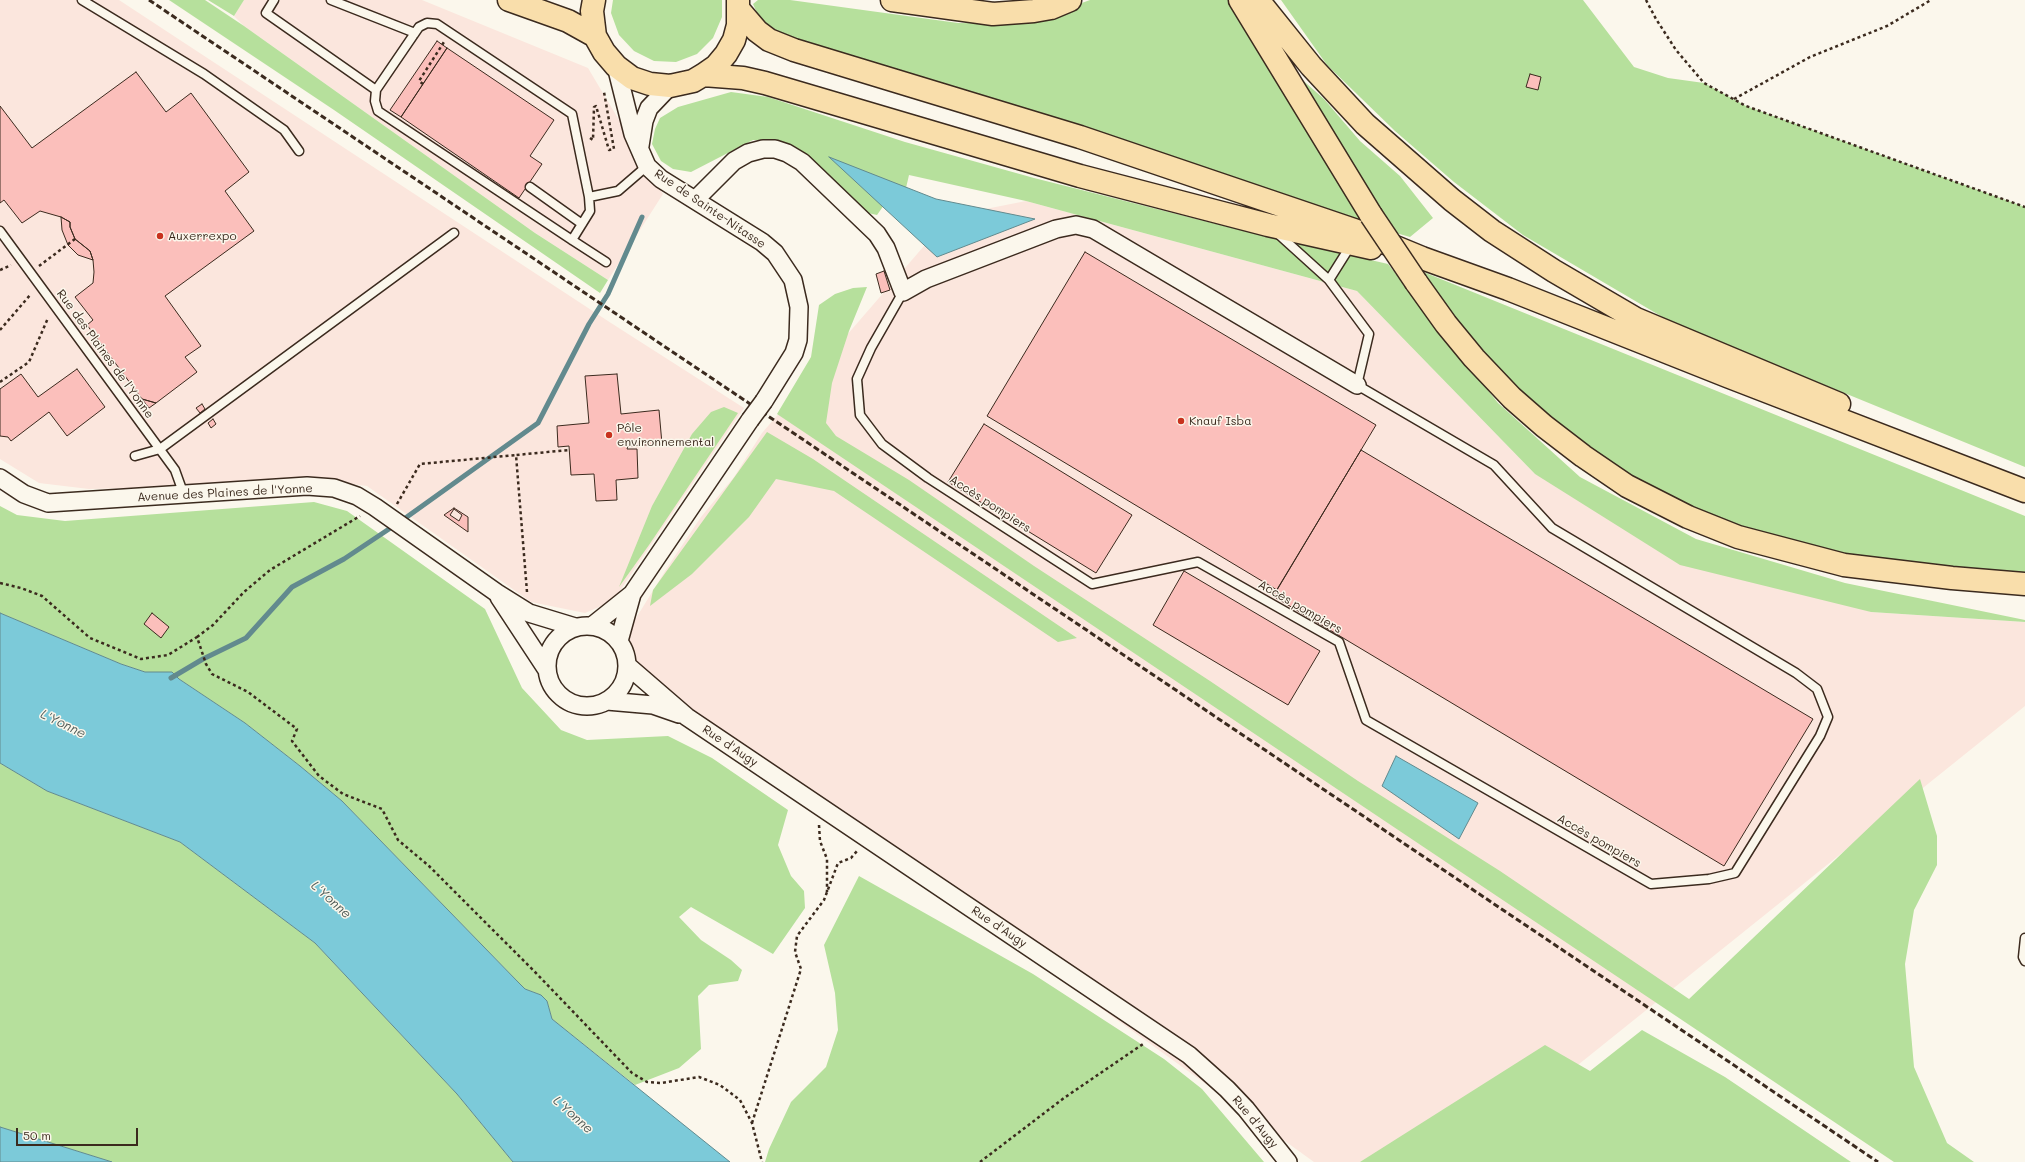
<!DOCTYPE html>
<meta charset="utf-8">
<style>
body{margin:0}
#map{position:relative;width:2025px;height:1162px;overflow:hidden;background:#fbf7ec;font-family:Mali,sans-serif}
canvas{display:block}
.scale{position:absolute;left:16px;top:1128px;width:122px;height:18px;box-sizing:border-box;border:2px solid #3b2a1e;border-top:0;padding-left:5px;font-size:12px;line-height:14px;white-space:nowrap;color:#3b2a1e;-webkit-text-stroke:3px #fbf7ec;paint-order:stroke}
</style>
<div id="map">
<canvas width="2025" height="1162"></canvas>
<div class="scale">50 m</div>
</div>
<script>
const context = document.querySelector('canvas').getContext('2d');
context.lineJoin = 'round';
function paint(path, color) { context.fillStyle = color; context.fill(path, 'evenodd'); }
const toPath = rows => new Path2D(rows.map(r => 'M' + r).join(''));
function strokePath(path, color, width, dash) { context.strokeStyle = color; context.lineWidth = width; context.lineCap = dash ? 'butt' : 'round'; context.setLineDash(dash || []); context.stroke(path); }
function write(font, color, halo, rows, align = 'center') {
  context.font = font + ' Mali,sans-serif'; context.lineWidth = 3; context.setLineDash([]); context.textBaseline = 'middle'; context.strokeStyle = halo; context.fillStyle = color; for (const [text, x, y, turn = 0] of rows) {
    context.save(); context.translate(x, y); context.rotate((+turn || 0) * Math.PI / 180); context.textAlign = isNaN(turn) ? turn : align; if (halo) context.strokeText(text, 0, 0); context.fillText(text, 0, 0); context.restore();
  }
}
paint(toPath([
 [0,0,119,0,611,323,744,408,613,601,585,613,531,602,367,486,311,479,219,486,89,489,39,483,0,459],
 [244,0,422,0,588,68,663,194,608,280,535,233,244,26,234,16],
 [1026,201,1357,291,1535,474,1871,612,2025,622,2025,706,1457,1162,1314,1162,736,745,639,687,628,631,667,568,701,517,734,477,762,433,950,216]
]), '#fbe6dd');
paint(toPath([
 [169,0,205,0,244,26,535,233,608,280,600,293,334,110],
 [208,0,244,0,234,16],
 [613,0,722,0,722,17,713,38,697,54,676,62,654,61,634,51,619,35,611,13],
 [758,0,790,0,958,23,1025,24,1090,0,1228,0,1365,226,786,37,763,26,753,4],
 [1281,0,1583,0,1634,67,1668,78,1704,83,1746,106,2025,207,2025,467,1671,322,1523,235,1454,182,1395,131,1327,65],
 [1298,76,1324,99,1360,141,1400,176,1433,218,1410,237,1396,233],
 [731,92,768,97,905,142,1034,178,1224,226,1388,264,1498,403,1580,477,1696,539,1845,583,2025,620,2025,622,1871,612,1680,565,1535,474,1357,291,1026,201,909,175,903,201,891,195,877,215,868,213,801,153,777,140,753,140,691,172,673,169,661,161,652,144,655,129,660,118,678,107],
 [1421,271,2025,516,2025,575,1845,559,1760,537,1692,511,1617,470,1554,425,1497,367,1447,310],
 [867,287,849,331,832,383,826,423,836,436,909,480,1034,566,1210,681,1358,781,1500,871,1689,999,1920,779,1937,836,1937,865,1914,910,1905,964,1914,1067,1947,1143,1974,1162,1894,1162,777,414,811,357,819,305,835,294,853,288],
 [724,407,738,413,649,545,619,587,652,506,692,434,711,412],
 [767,432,813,459,1077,638,1058,642,834,491,776,479,749,517,692,574,650,606,653,590],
 [314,502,347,511,485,609,522,688,561,730,587,740,668,736,712,758,788,810,778,845,791,876,804,891,805,908,773,954,691,907,679,917,701,940,731,960,742,970,738,981,709,985,698,996,701,1049,679,1068,635,1085,552,1019,547,1001,541,995,525,989,518,982,342,801,300,766,245,723,179,679,172,672,145,672,121,664,0,613,0,506,17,515,65,521],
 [0,763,47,791,180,842,315,943,457,1094,513,1162,112,1162,0,1127],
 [859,876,1033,974,1164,1059,1202,1089,1264,1162,765,1162,769,1149,791,1102,826,1067,838,1030,835,993,824,945],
 [1642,1030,1725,1077,1851,1162,1360,1162,1545,1045,1590,1071]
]), '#b6e09c');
const water = toPath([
 [829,157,936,199,1035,219,937,257,829,157],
 [0,613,121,664,145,672,172,672,179,679,245,723,300,766,342,801,518,982,525,989,541,995,547,1001,552,1019,730,1162,513,1162,457,1094,315,943,180,842,47,791,0,763,0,613],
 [1396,756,1478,803,1459,839,1382,786,1396,756],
 [0,1127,109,1161,112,1162,0,1162,0,1127]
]);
paint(water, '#7ccad9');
strokePath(water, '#628a8e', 1);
strokePath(toPath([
 [171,678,203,659,246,638,292,587,344,559,404,519,538,423,589,324,608,294,642,217]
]), '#628a8e', 5);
const building = toPath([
 [437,41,447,48,401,117,390,110,437,41],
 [447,48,554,120,530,156,542,164,519,198,401,117,447,48],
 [136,72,166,112,191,93,249,172,225,191,254,231,165,296,201,346,185,357,197,372,156,403,142,399,87,325,93,320,75,297,93,283,94,272,93,260,90,251,75,239,70,227,70,222,61,217,40,211,22,223,4,200,0,203,0,106,32,148,136,72],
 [1530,74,1541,77,1538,90,1526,87,1530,74],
 [61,217,70,222,70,227,75,239,90,251,93,260,78,255,68,245,62,230,61,217],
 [1085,252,1376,425,1277,590,987,416,1085,252],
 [884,271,890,290,881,293,876,274,884,271],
 [77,369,105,407,67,436,49,412,11,441,8,437,0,436,0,389,21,374,38,397,77,369],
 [617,374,621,414,659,410,662,444,628,446,627,449,637,449,638,478,616,480,617,500,596,501,594,474,571,475,569,446,558,447,557,426,589,423,585,376,617,374],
 [142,399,156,403,149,408,142,399],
 [202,404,205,409,200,413,196,408,202,404],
 [213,419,216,424,211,428,208,423,213,419],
 [984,424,1132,515,1096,573,948,482,984,424],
 [1361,450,1813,719,1724,866,1273,596,1361,450],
 [454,508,468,517,468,532,444,515,454,508],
 [454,509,462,515,459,521,450,515,454,509],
 [1184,571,1320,651,1288,705,1153,625,1184,571],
 [152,613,169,627,161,638,144,624,152,613]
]);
paint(building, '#fbbfbb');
strokePath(building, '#3b2a1e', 1);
const service = toPath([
 [82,0,204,74,284,130,299,151],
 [274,0,266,13,376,90],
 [331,0,415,33],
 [530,187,582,224],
 [589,197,618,191,647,166],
 [0,231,175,470,184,495],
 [572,240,590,211,589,197,572,114,437,24,427,23,419,27,376,90,375,101,378,111,572,240,606,262],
 [1329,280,1351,245],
 [903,292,871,348,857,379,860,415,882,444,928,478,1092,584,1198,562,1339,642,1366,720,1651,884,1709,879,1735,873,1820,736,1828,717,1817,689,1796,673,1552,528,1494,465,1357,385,1369,334,1329,280,1276,232],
 [135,456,160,449,454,233],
 [2025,938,2023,957,2025,961]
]);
const minor = toPath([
 [616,66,633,134,647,166,661,179,762,242,775,253,793,280,799,307,798,340,794,353,764,401],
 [640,146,644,121,649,108,670,86],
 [695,200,734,161,748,153,763,149,775,149,787,153,802,162,877,234,886,248,903,292,926,279,1056,229,1076,225,1093,229,1357,385],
 [0,478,24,494,48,503,307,486,334,488,357,496,375,507,497,593,529,613,575,627],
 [499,597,547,670],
 '547 666a40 40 0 1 1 80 0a40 40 0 1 1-80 0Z',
 [592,626,632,594,750,420],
 [619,641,632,594],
 [628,666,687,717,1189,1055,1227,1089,1246,1109,1288,1162],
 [607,701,653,705,679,714]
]);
const primary = toPath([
 [509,0,568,21,595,36],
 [594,0,592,11,595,36,604,52,616,66,632,78,650,84,670,86,693,81,703,75,716,66,726,54,734,40,738,25,738,1],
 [892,0,993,14,1034,11,1051,8,1070,0],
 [1240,0,1371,215],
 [1258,0,1311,66,1365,124,1452,200,1492,231,1554,271,1636,319,1839,404],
 [739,10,757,31,769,40,794,50,1080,137,1354,230,1422,258,1508,289,1727,376,2025,491],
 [703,75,743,78,765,83,1080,176,1268,225,1371,248],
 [1416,282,1446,324,1474,358,1512,398,1544,426,1583,456,1627,486,1688,517,1738,537,1844,565,1952,578,2025,584]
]);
strokePath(service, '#3b2a1e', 11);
strokePath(minor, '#3b2a1e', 20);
strokePath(primary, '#3b2a1e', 25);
strokePath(toPath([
 [1646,0,1656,19,1676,50,1704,83,1746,106,2025,207],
 [423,84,419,81,444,42],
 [1734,99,1810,57,1887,26,1931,0],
 [590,138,593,140,594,107,596,106,609,150,614,149,604,92],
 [39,266,75,239],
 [0,270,11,265],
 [0,330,31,294],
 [0,382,29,362,48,318],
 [397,504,420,464,516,455],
 [0,583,21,588,42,596,90,638,141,659,168,655,197,637,206,664,212,674,248,692,297,729,292,741,319,776,343,794,382,809,398,840,429,866,535,972,632,1073,647,1082,661,1083,699,1077,720,1085,740,1100,752,1123,762,1162],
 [527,592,516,455,569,450],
 [197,637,213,625,244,592,270,570,360,516],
 [819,825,820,841,827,859,827,892],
 [752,1123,801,969,795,952,797,936,824,900,838,863,851,858,857,851],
 [980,1162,1064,1098,1143,1044]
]), '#3b2a1e', 2.5, [3, 3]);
strokePath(service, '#fbf7ec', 8);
strokePath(minor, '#fbf7ec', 17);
strokePath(primary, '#f9deab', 22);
strokePath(toPath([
 [149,0,1878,1162]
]), '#3b2a1e', 3, [6, 3]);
const minorBridge = toPath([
 [750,420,764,401]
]);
const primaryBridge = toPath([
 [1371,215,1416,282]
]);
strokePath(minorBridge, '#3b2a1e', 20, []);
strokePath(primaryBridge, '#3b2a1e', 25, []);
strokePath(minorBridge, '#fbf7ec', 17);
strokePath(primaryBridge, '#f9deab', 22);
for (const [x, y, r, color] of [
 [160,236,4,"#c8321e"],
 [1181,421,4,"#c8321e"],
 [609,435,4,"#c8321e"]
]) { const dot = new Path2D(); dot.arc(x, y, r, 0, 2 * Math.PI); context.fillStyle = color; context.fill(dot); strokePath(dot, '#fbf7ec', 1.5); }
write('12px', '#3b2a1e', '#fbf7ec', [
 ["Rue de Sainte-Nitasse",710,209,34],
 ["Rue des Plaines de l'Yonne",105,354,54],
 ["Avenue des Plaines de l'Yonne",225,493,-3],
 ["Accès pompiers",990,504,33],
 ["Accès pompiers",1300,607,30],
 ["Rue d'Augy",730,746,34],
 ["Accès pompiers",1599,841,30],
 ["Rue d'Augy",999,927,34],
 ["Rue d'Augy",1255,1122,50]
]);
write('12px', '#3b2a1e', '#fbf7ec', [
 ["Auxerrexpo",168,236],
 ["Knauf Isba",1189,421],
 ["Pôle",617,428],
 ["environnemental",617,442]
], 'left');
write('italic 13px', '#4e5a56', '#fbf7ec', [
 ["L'Yonne",63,724,26],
 ["L'Yonne",331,900,42],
 ["L'Yonne",573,1115,42]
]);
</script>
